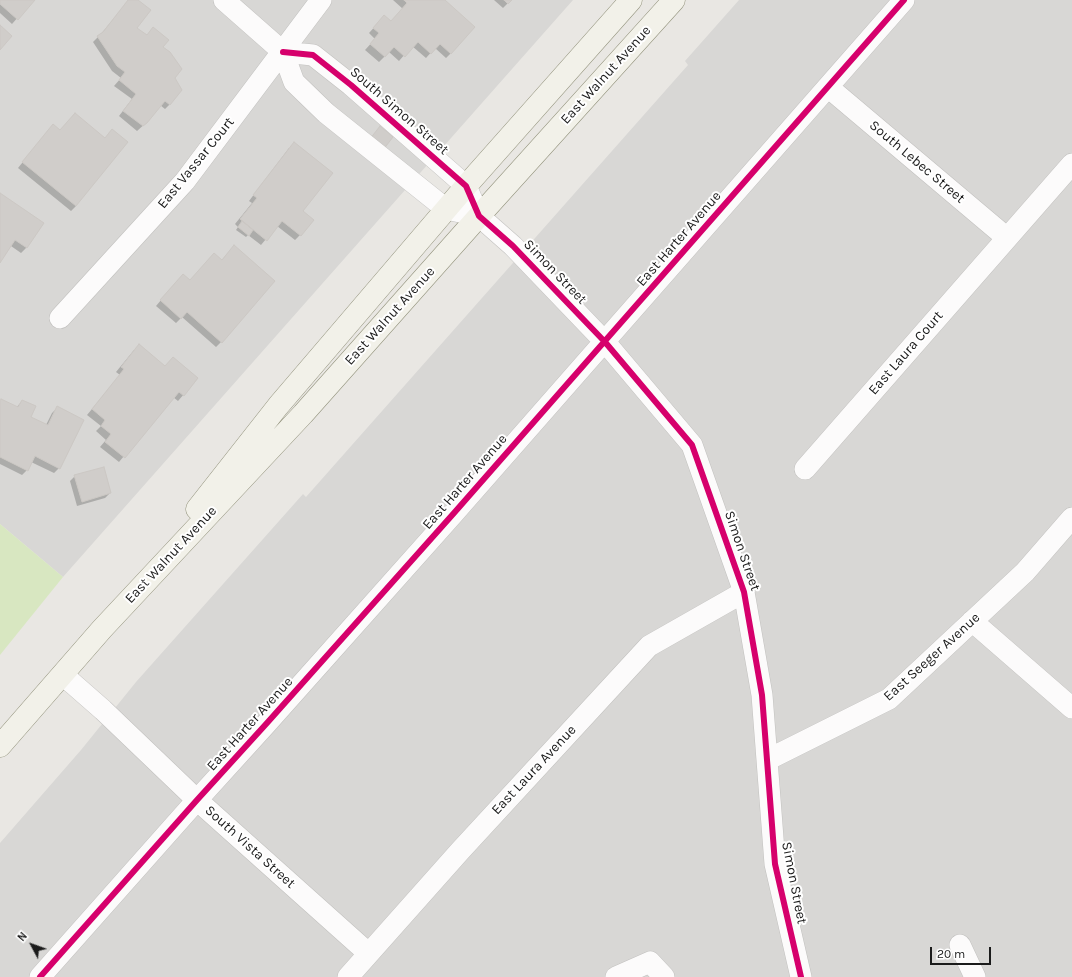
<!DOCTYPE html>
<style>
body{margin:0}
#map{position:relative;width:1072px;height:977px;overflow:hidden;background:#e9e7e3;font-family:Karla,sans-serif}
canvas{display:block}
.north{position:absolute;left:12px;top:925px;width:40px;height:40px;-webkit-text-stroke:3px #fff;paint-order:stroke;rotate:311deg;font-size:11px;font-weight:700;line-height:16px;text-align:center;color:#1b1b1b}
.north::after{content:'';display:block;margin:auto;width:14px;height:18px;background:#1b1b1b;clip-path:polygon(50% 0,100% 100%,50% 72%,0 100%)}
.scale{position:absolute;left:930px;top:947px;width:61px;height:18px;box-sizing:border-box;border:2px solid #1b1b1b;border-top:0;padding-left:5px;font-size:12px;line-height:14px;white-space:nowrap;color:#1b1b1b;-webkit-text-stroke:3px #fff;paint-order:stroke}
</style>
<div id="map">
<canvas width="1072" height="977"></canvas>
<div class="north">N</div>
<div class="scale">20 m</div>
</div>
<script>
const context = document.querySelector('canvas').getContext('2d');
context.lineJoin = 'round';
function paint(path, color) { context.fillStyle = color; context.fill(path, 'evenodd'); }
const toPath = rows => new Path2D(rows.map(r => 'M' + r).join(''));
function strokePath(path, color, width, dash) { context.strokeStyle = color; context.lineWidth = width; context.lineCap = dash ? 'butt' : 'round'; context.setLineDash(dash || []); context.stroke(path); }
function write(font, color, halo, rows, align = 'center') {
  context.font = font + ' Karla,sans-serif'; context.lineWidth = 4; context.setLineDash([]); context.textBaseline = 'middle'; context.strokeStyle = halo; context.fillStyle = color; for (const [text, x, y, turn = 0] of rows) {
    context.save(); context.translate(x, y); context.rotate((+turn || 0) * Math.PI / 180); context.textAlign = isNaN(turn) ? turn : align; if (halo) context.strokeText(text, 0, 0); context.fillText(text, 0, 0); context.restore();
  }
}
paint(toPath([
 [0,0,573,0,63,577,0,524],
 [739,0,1072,0,1072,977,0,977,0,843,81,750,136,682,303,494,306,497,688,65,685,61]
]), '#d8d7d5');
paint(toPath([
 [0,524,63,577,0,655]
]), '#d8e7c1');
paint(toPath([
 [0,0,33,0,12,24,0,13],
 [129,0,137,0,135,28,162,47,173,78,170,104,165,109,160,105,147,122,137,131,119,116,132,99,114,86,121,78,112,71,93,42,101,34],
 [393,0,443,0,451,53,446,58,435,48,426,58,412,46,399,61,389,52,379,62,365,50,375,39,369,33,379,22,391,22,403,9],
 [494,0,511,0,503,8],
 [75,114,76,206,71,211,18,168,48,131,60,131],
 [289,148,300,235,295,240,277,226,261,245,248,235,246,237,236,230,238,227,235,224,252,203,249,201],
 [0,194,43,223,26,248,21,253,11,246,0,261],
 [229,252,221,342,216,347,182,317,176,323,156,306,178,280,190,281,221,261],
 [134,350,165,367,197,379,178,401,173,397,119,462,100,447,106,440,96,431,101,426,87,415,120,375,116,372],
 [0,401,16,408,22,401,29,417,46,425,52,413,57,408,59,468,54,473,31,462,27,470,22,475,0,464],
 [75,476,110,493,105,498,77,506,70,481]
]), '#0003');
const building = toPath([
 [0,0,35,0,18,20,0,4,0,0],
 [128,0,138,0,151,10,137,28,147,35,153,27,169,40,163,47,170,52,182,69,175,78,182,90,170,105,165,101,147,123,143,126,123,111,136,94,119,80,125,72,117,66,97,36,103,32,128,0],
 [404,0,445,0,475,27,451,54,440,44,431,54,418,42,405,57,394,47,385,57,370,44,379,33,373,28,384,15,391,21,407,3,404,0],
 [504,0,512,0,508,4,504,0],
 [0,25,12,36,0,50,0,25],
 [75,113,105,138,112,129,128,142,76,206,22,162,53,124,60,130,75,113],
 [380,126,393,137,383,150,370,139,380,126],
 [294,142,333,173,303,211,314,220,301,236,282,221,267,241,240,219,257,198,253,195,294,142],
 [0,193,44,223,27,248,15,240,0,263,0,193],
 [242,221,253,230,249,236,238,227,242,221],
 [234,245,275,281,222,343,187,312,181,319,160,300,183,274,190,280,214,253,222,260,234,245],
 [139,344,165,366,173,357,198,378,184,396,179,392,125,458,105,442,111,434,101,426,105,420,92,409,124,369,121,367,139,344],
 [1,399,18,407,22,400,36,406,31,417,48,425,57,406,84,420,60,469,35,456,28,471,0,457,0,401,1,399],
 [104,467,111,493,82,502,74,475,104,467]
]);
paint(building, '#d0cdca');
strokePath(building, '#ccc8c4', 1);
const street = toPath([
 [224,0,283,52,294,82,326,113,446,209,479,216],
 [283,52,313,55,351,85,466,186,479,216,513,246,605,342,692,445,744,592,762,695,775,864,801,977],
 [828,87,1007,238],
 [60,318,185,181,321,0],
 [805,469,1072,164],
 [972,621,1072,708],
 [63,675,103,710,197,800,368,953],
 [767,760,889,699,1025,572,1072,518],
 [960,945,975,977],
 [40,977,197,800,267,723,454,513,904,0],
 [348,977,460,851,649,646,744,592],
 [616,977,650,962,664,977]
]);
const secondary = toPath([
 [197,509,278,406,466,186,631,0],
 [0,746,102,629,303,414,479,216,674,0]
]);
strokePath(street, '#c2c1bf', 22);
strokePath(secondary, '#92927c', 23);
strokePath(street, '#fcfbfb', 21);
strokePath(secondary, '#f2f1e9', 22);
strokePath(toPath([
 [283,52,313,55,351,85,466,186,479,216,513,246,605,342,692,445,744,592,762,695,775,864,801,977],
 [40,977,197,800,267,723,454,513,904,0]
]), '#d6006c', 6);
write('14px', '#1b1b1b', '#fff', [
 ["East Walnut Avenue",606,75,-48],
 ["South Simon Street",399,111,41],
 ["South Lebec Street",917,162,40],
 ["East Vassar Court",196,163,-51],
 ["East Harter Avenue",679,239,-49],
 ["Simon Street",555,272,46],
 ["East Walnut Avenue",390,316,-48],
 ["East Laura Court",906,353,-49],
 ["East Harter Avenue",465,482,-49],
 ["Simon Street",742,551,71],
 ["East Walnut Avenue",171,555,-47],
 ["East Seeger Avenue",932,657,-42],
 ["East Harter Avenue",250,724,-48],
 ["East Laura Avenue",534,770,-47],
 ["South Vista Street",250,847,42],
 ["Simon Street",794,883,79]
]);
</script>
